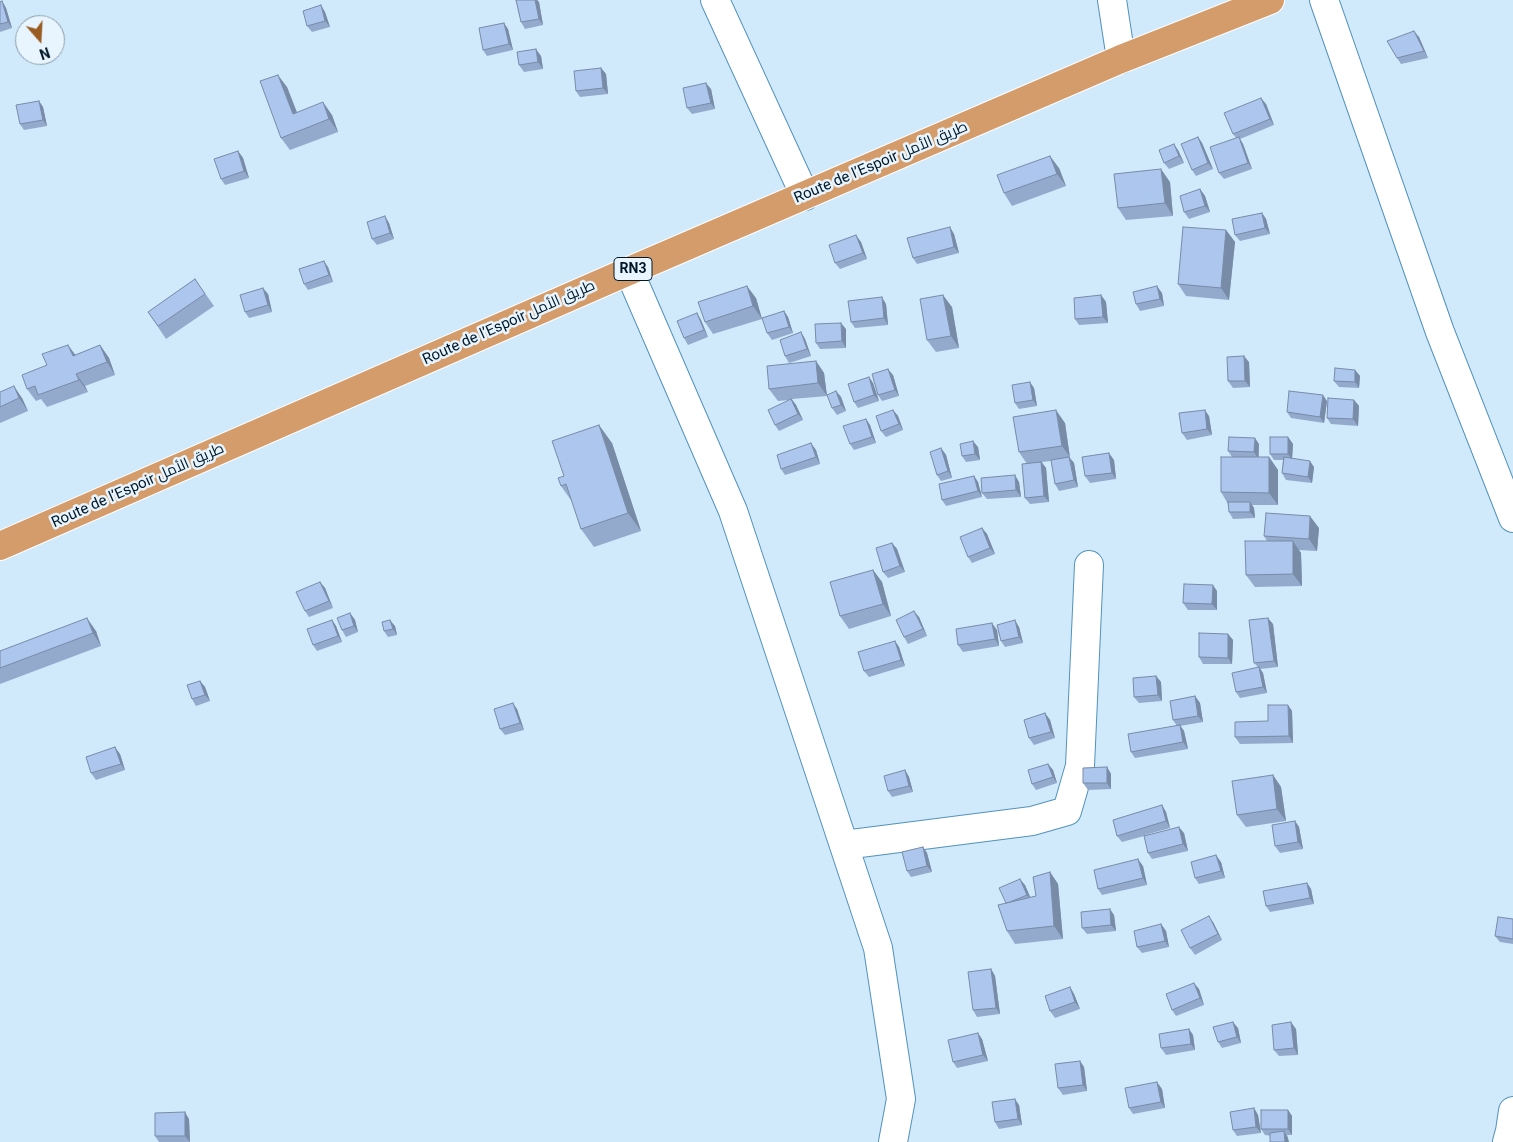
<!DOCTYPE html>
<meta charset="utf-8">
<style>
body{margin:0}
#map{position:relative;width:1513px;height:1142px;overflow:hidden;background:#d0eafb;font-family:Roboto,sans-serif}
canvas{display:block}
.north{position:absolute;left:15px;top:15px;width:50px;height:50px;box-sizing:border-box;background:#e8f5fe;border:1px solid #8b9da8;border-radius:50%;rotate:161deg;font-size:14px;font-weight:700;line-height:20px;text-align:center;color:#001828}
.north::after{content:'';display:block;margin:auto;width:18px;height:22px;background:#9a5c22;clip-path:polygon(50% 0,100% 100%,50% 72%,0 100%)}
</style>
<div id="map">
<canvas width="1513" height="1142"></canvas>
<div class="north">N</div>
</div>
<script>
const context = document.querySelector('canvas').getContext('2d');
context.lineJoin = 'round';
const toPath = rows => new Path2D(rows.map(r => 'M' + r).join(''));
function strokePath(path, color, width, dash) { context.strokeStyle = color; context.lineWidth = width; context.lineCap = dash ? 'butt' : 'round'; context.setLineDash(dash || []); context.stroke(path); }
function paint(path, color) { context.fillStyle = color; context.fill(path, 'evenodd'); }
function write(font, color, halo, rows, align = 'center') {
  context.font = font + ' Roboto,Cairo,sans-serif'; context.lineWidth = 5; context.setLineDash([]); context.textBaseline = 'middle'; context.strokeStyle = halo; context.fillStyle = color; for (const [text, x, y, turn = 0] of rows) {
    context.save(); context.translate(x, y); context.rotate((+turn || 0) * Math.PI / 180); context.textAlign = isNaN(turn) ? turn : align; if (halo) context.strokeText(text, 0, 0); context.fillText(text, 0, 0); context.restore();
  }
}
const minor = toPath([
 [715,0,805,196],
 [1112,0,1121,59],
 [1324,0,1440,332,1513,518],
 [629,271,733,511,878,948,901,1099,893,1142],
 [844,845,1032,821,1067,811,1080,766,1089,565],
 [1507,1142,1510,1131,1513,1111]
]);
const trunk = toPath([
 [0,546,629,271,1121,59,1270,0]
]);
strokePath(minor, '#5292bb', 30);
strokePath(trunk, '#fff', 30);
strokePath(minor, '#fff', 28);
strokePath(trunk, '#d49c6b', 28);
paint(toPath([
 [516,0,537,0,539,2,543,25,525,29,521,22],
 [2,1,6,8,12,28,0,32,0,2],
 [325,12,330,27,312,32,307,26],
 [508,29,513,50,487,56,483,50],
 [1419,37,1428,58,1401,64,1397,58],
 [541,56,543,69,524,72,519,65],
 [601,68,606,74,608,94,580,97,576,91],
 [287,87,297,112,332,115,338,132,290,150,281,138],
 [711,89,715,109,692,114,687,108],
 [39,101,43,107,47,126,24,130,20,124],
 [1266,104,1274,125,1240,139,1243,144,1252,169,1224,179,1219,173,1236,138,1233,134],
 [1198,137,1202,143,1213,169,1196,176,1192,170],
 [1178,150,1184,163,1169,169,1164,163],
 [238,151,243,158,249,178,225,185,221,179],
 [1059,168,1066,186,1012,206,1004,193],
 [1170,182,1173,216,1126,220,1118,208],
 [1200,189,1205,196,1210,212,1189,219,1184,212],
 [1262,213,1266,219,1270,234,1240,241,1235,235],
 [389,223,394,239,377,245,372,239],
 [1226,230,1235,242,1229,300,1186,296,1178,284],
 [954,234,959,253,917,264,913,258],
 [861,242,867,259,840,269,835,263],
 [328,267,333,282,308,290,304,284],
 [195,279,214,306,166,339,148,312],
 [1162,293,1164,306,1140,311,1136,304],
 [268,294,272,312,249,318,245,312],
 [1101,295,1106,302,1108,323,1079,325,1075,319],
 [756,298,762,319,713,334,705,322],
 [886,304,888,325,855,328,851,322],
 [952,307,959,348,936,352,927,340],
 [784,311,788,317,793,333,772,340,767,333],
 [697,313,701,320,708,337,688,345,684,338],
 [846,329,846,348,820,349,816,343],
 [801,332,805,339,811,356,789,363,785,356],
 [100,345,109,358,115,375,85,386,88,392,47,407,41,399,36,401,27,389,75,355],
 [816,361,824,373,827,396,792,399,796,405,803,420,779,431,775,425,789,400,778,401,769,389],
 [1249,362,1250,387,1233,388,1228,381],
 [1355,370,1360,376,1359,388,1339,387,1334,381],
 [893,375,899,396,882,401,878,395],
 [869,377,873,383,879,401,858,408,854,402],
 [1034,388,1037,406,1019,409,1015,403],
 [836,391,841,397,846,411,837,415,832,408],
 [0,392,22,398,28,411,0,423],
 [1354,400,1359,406,1358,426,1331,424,1327,418],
 [1327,401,1324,423,1291,418,1287,412],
 [893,410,898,416,903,430,886,437,881,431],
 [1209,416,1212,435,1187,440,1182,433],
 [866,419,870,425,876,443,854,450,850,444],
 [1065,423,1070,458,1074,463,1078,487,1059,491,1055,484,1051,461,1042,462,1046,468,1049,502,1030,504,1025,498,1027,464,1019,452],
 [1288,437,1293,444,1292,458,1314,467,1312,483,1286,480,1282,473,1283,460,1274,460,1270,454],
 [612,443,641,531,594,547,581,529,573,503,561,486,564,476],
 [1259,444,1259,457,1269,457,1278,470,1278,505,1252,505,1254,508,1255,518,1233,519,1229,512,1228,504,1221,492,1232,457,1228,451],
 [978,447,980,460,966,462,962,456],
 [941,448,946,455,952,478,941,481,937,475],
 [816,450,820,464,785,475,781,469],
 [1114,460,1116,479,1090,483,1085,476],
 [974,476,978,482,982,497,946,506,942,500],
 [1019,482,1021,497,987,499,982,493],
 [982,528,987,534,995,554,972,563,968,557],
 [1319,528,1317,551,1299,550,1301,553,1302,586,1255,587,1246,575,1267,541,1264,536],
 [892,543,897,549,905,572,888,578,883,572],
 [873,570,882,582,891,616,849,629,840,616],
 [320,582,325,588,333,608,309,617,305,611],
 [1217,591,1217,610,1188,610,1183,603],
 [350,613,355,620,358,632,346,637,342,630],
 [919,617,927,636,908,644,904,637],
 [332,620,336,626,342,642,317,651,313,645],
 [1273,624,1278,667,1260,669,1263,673,1267,693,1240,698,1236,692,1258,667,1254,663],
 [395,626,397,635,388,637,384,631],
 [1019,627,1023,643,1005,647,1001,641],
 [997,630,999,646,963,652,958,645],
 [96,631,101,646,0,684,0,651],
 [1228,634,1233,640,1232,664,1203,664,1199,657],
 [895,641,899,647,905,666,869,677,864,671],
 [1156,676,1161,682,1162,701,1139,703,1134,697],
 [200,681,205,687,210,701,196,706,192,699],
 [1195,696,1200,703,1203,722,1180,726,1184,731,1188,749,1135,758,1131,752,1177,726,1173,720],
 [1288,705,1292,711,1293,743,1240,744,1235,737,1268,721],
 [517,709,524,730,505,735,500,729],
 [1045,713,1050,720,1055,738,1034,745,1029,738],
 [120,754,125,770,96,780,91,773],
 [1048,764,1053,770,1057,783,1036,790,1032,784],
 [1107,767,1111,774,1111,789,1088,790,1083,783],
 [905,770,909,777,913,792,892,797,888,791],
 [1273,775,1281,787,1286,821,1246,827,1237,815],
 [1162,805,1166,812,1170,828,1145,835,1184,833,1188,851,1152,859,1148,853,1144,836,1122,842,1117,836],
 [1295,821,1299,827,1303,849,1280,853,1275,846],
 [923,847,927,853,932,872,911,877,907,871],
 [1221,862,1225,878,1199,884,1195,878],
 [1143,866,1147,885,1102,895,1098,889],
 [1050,872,1058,884,1063,939,1015,944,1007,931,1006,903,1025,885,1030,898,1036,896],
 [1307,883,1311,889,1314,904,1270,912,1266,906],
 [1114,915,1116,931,1087,934,1082,928],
 [1513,919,1513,944,1500,942,1495,936],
 [1213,922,1222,940,1195,955,1190,948],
 [1161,924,1166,931,1169,947,1142,953,1137,947],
 [991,969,995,976,1000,1014,977,1017,973,1010],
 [1070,987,1074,994,1080,1009,1055,1018,1050,1011],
 [1199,989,1204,1005,1176,1016,1172,1010],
 [1238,1028,1241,1043,1222,1048,1218,1042],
 [1189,1029,1193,1035,1195,1050,1166,1055,1161,1048],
 [1296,1029,1298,1055,1279,1056,1274,1050],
 [982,1039,988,1061,957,1068,953,1062],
 [1080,1061,1084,1067,1087,1091,1063,1095,1058,1088],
 [1162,1089,1165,1108,1133,1114,1129,1108],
 [1019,1105,1022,1125,999,1129,995,1122],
 [1254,1108,1258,1115,1261,1133,1237,1136,1233,1130],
 [1288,1110,1292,1116,1292,1135,1287,1135,1288,1138,1265,1135,1261,1129],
 [189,1119,190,1142,159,1142,155,1136]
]), '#94aacd');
paint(toPath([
 [535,0,537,0,539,2,543,25,539,19],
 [2,1,6,8,12,28,8,22],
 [321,5,325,12,330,27,325,21],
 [504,23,508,29,513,50,509,44],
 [1414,31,1419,37,1428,58,1424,51],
 [536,49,541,56,543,69,538,62],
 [601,68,606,74,608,94,603,88],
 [278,75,287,87,302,126,293,114],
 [706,83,711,89,715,109,711,103],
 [1261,98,1266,104,1274,125,1270,119],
 [39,101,43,107,47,126,43,120],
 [323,102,332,115,338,132,329,119],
 [1198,137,1202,143,1213,169,1208,163],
 [1239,137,1243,144,1252,169,1248,163],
 [1174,144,1178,150,1184,163,1179,156],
 [238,151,243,158,249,178,244,171],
 [1050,156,1059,168,1066,186,1057,174],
 [1161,169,1170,182,1173,216,1165,203],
 [1200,189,1205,196,1210,212,1205,206],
 [1262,213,1266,219,1270,234,1265,228],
 [385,216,389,223,394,239,390,233],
 [950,227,954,234,959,253,954,247],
 [1226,230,1235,242,1229,300,1221,288],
 [856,235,861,242,867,259,863,253],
 [324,261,328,267,333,282,329,275],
 [747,286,756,298,762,319,753,306],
 [1157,286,1162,293,1164,306,1160,299],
 [263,288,268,294,272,312,268,305],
 [943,295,952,307,959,348,951,336],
 [1101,295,1106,302,1108,323,1103,317],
 [882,297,886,304,888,325,884,318],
 [784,311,788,317,793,333,789,327],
 [697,313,701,320,708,337,704,330],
 [841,323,846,329,846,348,842,341],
 [801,332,805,339,811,356,807,349],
 [68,345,77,357,73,356],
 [100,345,109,358,115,375,107,362],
 [1244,356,1249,362,1250,387,1245,381],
 [816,361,824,373,827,396,818,383],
 [888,369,893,375,899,396,895,390],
 [1355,370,1360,376,1359,388,1355,382],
 [76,374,85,386,88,392,79,380],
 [869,377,873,383,879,401,874,395],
 [1030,382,1034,388,1037,406,1033,400],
 [14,386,22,398,28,411,19,398],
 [836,391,841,397,846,411,841,405],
 [1323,395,1327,401,1324,423,1320,417],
 [791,399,796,405,803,420,798,414],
 [1354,400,1359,406,1358,426,1353,419],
 [893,410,898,416,903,430,899,424],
 [1056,410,1065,423,1070,458,1074,463,1078,487,1074,480,1070,457,1062,446],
 [1205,410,1209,416,1212,435,1207,429],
 [866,419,870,425,876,443,872,437],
 [599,425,612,443,641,531,628,513],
 [1288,437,1293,444,1292,460,1288,454],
 [1255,438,1259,444,1258,458,1254,452],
 [973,441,978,447,980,460,975,454],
 [811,443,816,450,820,464,816,457],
 [941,448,946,455,952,478,948,471],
 [1109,453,1114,460,1116,479,1112,473],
 [1269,457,1278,470,1278,505,1269,493],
 [1310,461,1314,467,1312,483,1308,477],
 [1041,462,1046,468,1049,502,1044,496],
 [1015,475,1019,482,1021,497,1016,490],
 [974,476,978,482,982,497,978,491],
 [1250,502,1254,508,1255,518,1250,512],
 [1310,516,1319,528,1317,551,1309,539],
 [982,528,987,534,995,554,990,548],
 [1293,541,1301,553,1302,586,1293,574],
 [892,543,897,549,905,572,900,566],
 [873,570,882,582,891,616,883,604],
 [320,582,325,588,333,608,329,601],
 [1213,585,1217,591,1217,610,1212,604],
 [914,611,919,617,927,636,923,629],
 [350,613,355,620,358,632,354,626],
 [87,618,96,631,101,646,93,633],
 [1268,618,1273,624,1278,667,1274,661],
 [332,620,336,626,342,642,338,636],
 [390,620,395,626,397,635,393,629],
 [1015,620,1019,627,1023,643,1019,637],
 [992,623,997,630,999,646,995,639],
 [1228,634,1233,640,1232,664,1228,658],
 [895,641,899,647,905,666,901,660],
 [1259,667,1263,673,1267,693,1263,687],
 [1156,676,1161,682,1162,701,1158,695],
 [200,681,205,687,210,701,205,695],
 [1195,696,1200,703,1203,722,1198,716],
 [513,703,517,709,524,730,520,723],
 [1288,705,1292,711,1293,743,1289,736],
 [1045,713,1050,720,1055,738,1051,732],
 [1180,725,1184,731,1188,749,1183,742],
 [115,747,120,754,125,770,121,764],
 [1048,764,1053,770,1057,783,1053,777],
 [1107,767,1111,774,1111,789,1107,783],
 [905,770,909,777,913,792,909,786],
 [1273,775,1281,787,1286,821,1277,809],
 [1162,805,1166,812,1170,828,1166,821],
 [1295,821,1299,827,1303,849,1298,842],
 [1179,827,1184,833,1188,851,1183,844],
 [923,847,927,853,932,872,927,866],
 [1216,855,1221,862,1225,878,1221,871],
 [1138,859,1143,866,1147,885,1143,878],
 [1050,872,1058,884,1063,939,1054,926],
 [1020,879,1025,885,1032,901,1027,895],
 [1307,883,1311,889,1314,904,1310,898],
 [1110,909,1114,915,1116,931,1111,925],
 [1209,916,1213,922,1222,940,1218,934],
 [1161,924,1166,931,1169,947,1165,941],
 [991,969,995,976,1000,1014,996,1008],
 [1194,983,1199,989,1204,1005,1200,998],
 [1070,987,1074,994,1080,1009,1075,1002],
 [1233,1022,1238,1028,1241,1043,1237,1037],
 [1291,1022,1296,1029,1298,1055,1294,1048],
 [1189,1029,1193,1035,1195,1050,1191,1044],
 [978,1033,982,1039,988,1061,983,1055],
 [1080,1061,1084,1067,1087,1091,1083,1085],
 [1157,1082,1162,1089,1165,1108,1161,1102],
 [1015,1099,1019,1105,1022,1125,1018,1119],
 [1254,1108,1258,1115,1261,1133,1256,1127],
 [1288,1110,1292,1116,1292,1135,1288,1129],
 [185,1112,189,1119,190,1142,185,1136],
 [1284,1131,1288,1138,1289,1142,1285,1142]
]), '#788ba7');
const building = toPath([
 [516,0,535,0,539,19,521,22,516,0],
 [2,1,8,22,0,24,0,2,2,1],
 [321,5,325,21,307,26,303,11,321,5],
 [504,23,509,44,483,50,479,28,504,23],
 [1414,31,1424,51,1397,58,1387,41,1414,31],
 [536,49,538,62,519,65,517,52,536,49],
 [601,68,603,88,576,91,574,71,601,68],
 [278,75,293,114,323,102,329,119,281,138,260,81,278,75],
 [706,83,711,103,687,108,683,88,706,83],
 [1261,98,1270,119,1233,134,1224,113,1261,98],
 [39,101,43,120,20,124,16,105,39,101],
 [1198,137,1208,163,1192,170,1181,144,1198,137],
 [1239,137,1248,163,1219,173,1210,147,1239,137],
 [1174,144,1179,156,1164,163,1159,150,1174,144],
 [238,151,244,171,221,179,214,159,238,151],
 [1050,156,1057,174,1004,193,997,175,1050,156],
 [1161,169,1165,203,1118,208,1114,174,1161,169],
 [1200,189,1205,206,1184,212,1180,196,1200,189],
 [1262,213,1265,228,1235,235,1232,219,1262,213],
 [385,216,390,233,372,239,367,222,385,216],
 [950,227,954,247,913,258,907,238,950,227],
 [1183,227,1226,230,1221,288,1178,284,1183,227],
 [856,235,863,253,835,263,829,245,856,235],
 [324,261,329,275,304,284,299,269,324,261],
 [195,279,205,294,158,326,148,312,195,279],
 [747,286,753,306,705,322,698,302,747,286],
 [1157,286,1160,299,1136,304,1133,292,1157,286],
 [263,288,268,305,245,312,240,295,263,288],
 [943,295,951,336,927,340,920,299,943,295],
 [1101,295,1103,317,1075,319,1074,298,1101,295],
 [882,297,884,318,851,322,848,301,882,297],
 [784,311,789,327,767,333,762,318,784,311],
 [697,313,704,330,684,338,677,321,697,313],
 [841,323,842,341,816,343,815,324,841,323],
 [801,332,807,349,785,356,780,340,801,332],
 [68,345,73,356,100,345,107,362,76,374,79,380,38,395,35,386,27,389,22,375,47,365,42,354,68,345],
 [1244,356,1245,381,1228,381,1227,357,1244,356],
 [816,361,818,383,769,389,767,366,816,361],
 [1335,368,1355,370,1355,382,1334,381,1335,368],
 [888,369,895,390,878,395,872,374,888,369],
 [869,377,874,395,854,402,848,384,869,377],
 [1030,382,1033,400,1015,403,1012,385,1030,382],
 [14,386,19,398,0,407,0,392,14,386],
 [836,391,841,405,832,408,827,395,836,391],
 [1289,391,1323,395,1320,417,1287,412,1289,391],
 [1328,398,1354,400,1353,419,1327,418,1328,398],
 [791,399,798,414,775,425,768,410,791,399],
 [893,410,899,424,881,431,876,416,893,410],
 [1056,410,1062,446,1019,452,1013,417,1056,410],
 [1205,410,1207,429,1182,433,1179,413,1205,410],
 [866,419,872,437,850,444,843,426,866,419],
 [599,425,628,513,581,529,566,484,561,486,558,478,564,476,552,441,599,425],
 [1229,437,1255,438,1254,452,1228,451,1229,437],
 [1270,437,1288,437,1288,454,1270,454,1270,437],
 [973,441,975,454,962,456,960,444,973,441],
 [811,443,816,457,781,469,777,455,811,443],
 [941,448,948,471,937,475,930,452,941,448],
 [1109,453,1112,473,1085,476,1082,457,1109,453],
 [1069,457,1074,480,1055,484,1051,460,1069,457],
 [1221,457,1269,457,1269,493,1221,492,1221,457],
 [1284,457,1310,461,1308,477,1282,473,1284,457],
 [1041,462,1044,496,1025,498,1022,464,1041,462],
 [1015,475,1016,490,982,493,981,478,1015,475],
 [974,476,978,491,942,500,939,484,974,476],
 [1228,502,1250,502,1250,512,1229,512,1228,502],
 [1266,513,1310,516,1309,539,1264,536,1266,513],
 [982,528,990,548,968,557,960,537,982,528],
 [1245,541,1293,541,1293,574,1246,575,1245,541],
 [892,543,900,566,883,572,876,548,892,543],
 [873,570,883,604,840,616,830,582,873,570],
 [320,582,329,601,305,611,296,592,320,582],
 [1184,584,1213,585,1212,604,1183,603,1184,584],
 [914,611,923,629,904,637,896,620,914,611],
 [350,613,354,626,342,630,337,618,350,613],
 [87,618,93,633,0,668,0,651,87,618],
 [1268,618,1274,661,1254,663,1249,620,1268,618],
 [332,620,338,636,313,645,307,629,332,620],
 [390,620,393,629,384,631,382,622,390,620],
 [1015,620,1019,637,1001,641,997,625,1015,620],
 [992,623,995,639,958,645,956,629,992,623],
 [1199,633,1228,634,1228,658,1199,657,1199,633],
 [895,641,901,660,864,671,858,652,895,641],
 [1259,667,1263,687,1236,692,1232,673,1259,667],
 [1156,676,1158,695,1134,697,1133,678,1156,676],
 [200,681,205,695,192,699,187,685,200,681],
 [1195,696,1198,716,1173,720,1170,701,1195,696],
 [513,703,520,723,500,729,494,709,513,703],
 [1268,705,1288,705,1289,736,1235,737,1235,722,1268,721,1268,705],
 [1045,713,1051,732,1029,738,1024,720,1045,713],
 [1180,725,1183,742,1131,752,1128,734,1180,725],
 [115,747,121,764,91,773,86,757,115,747],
 [1048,764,1053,777,1032,784,1028,770,1048,764],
 [1107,767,1107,783,1083,783,1083,768,1107,767],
 [905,770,909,786,888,791,884,776,905,770],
 [1273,775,1277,809,1237,815,1232,781,1273,775],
 [1162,805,1166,821,1117,836,1113,820,1162,805],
 [1295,821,1298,842,1275,846,1272,825,1295,821],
 [1179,827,1183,844,1148,853,1144,836,1179,827],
 [923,847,927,866,907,871,902,852,923,847],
 [1216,855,1221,871,1195,878,1191,862,1216,855],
 [1138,859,1143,878,1098,889,1094,870,1138,859],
 [1050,872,1054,926,1007,931,998,905,1036,896,1033,877,1050,872],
 [1020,879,1027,895,1010,902,1006,903,999,888,1020,879],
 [1307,883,1310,898,1266,906,1263,891,1307,883],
 [1110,909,1111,925,1082,928,1081,912,1110,909],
 [1209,916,1218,934,1190,948,1181,930,1209,916],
 [1498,917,1513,919,1513,939,1495,936,1498,917],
 [1161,924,1165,941,1137,947,1134,931,1161,924],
 [991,969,996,1008,973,1010,968,972,991,969],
 [1194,983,1200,998,1172,1010,1166,994,1194,983],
 [1070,987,1075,1002,1050,1011,1045,996,1070,987],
 [1233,1022,1237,1037,1218,1042,1213,1027,1233,1022],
 [1291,1022,1294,1048,1274,1050,1272,1025,1291,1022],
 [1189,1029,1191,1044,1161,1048,1159,1034,1189,1029],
 [978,1033,983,1055,953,1062,948,1040,978,1033],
 [1080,1061,1083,1085,1058,1088,1055,1064,1080,1061],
 [1157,1082,1161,1102,1129,1108,1125,1088,1157,1082],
 [1015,1099,1018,1119,995,1122,992,1102,1015,1099],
 [1254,1108,1256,1127,1233,1130,1230,1112,1254,1108],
 [1261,1110,1288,1110,1288,1129,1261,1129,1261,1110],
 [185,1112,185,1136,155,1136,155,1113,185,1112],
 [1284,1131,1285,1142,1270,1142,1270,1133,1284,1131]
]);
paint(building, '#acc6ee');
strokePath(building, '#788ba7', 1);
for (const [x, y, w] of [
 [633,269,38]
]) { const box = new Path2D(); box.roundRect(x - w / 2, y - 11.5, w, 23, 4); context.fillStyle = '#e8f5fe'; context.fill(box); strokePath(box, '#001828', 1); }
write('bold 14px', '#001828', null, [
 ["RN3",633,269]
]);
write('15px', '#001828', '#e8f5fe', [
 ["Route de l’Espoir طريق الأمل",881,163,-23],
 ["Route de l’Espoir طريق الأمل",509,323,-24],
 ["Route de l’Espoir طريق الأمل",138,486,-24]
]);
</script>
